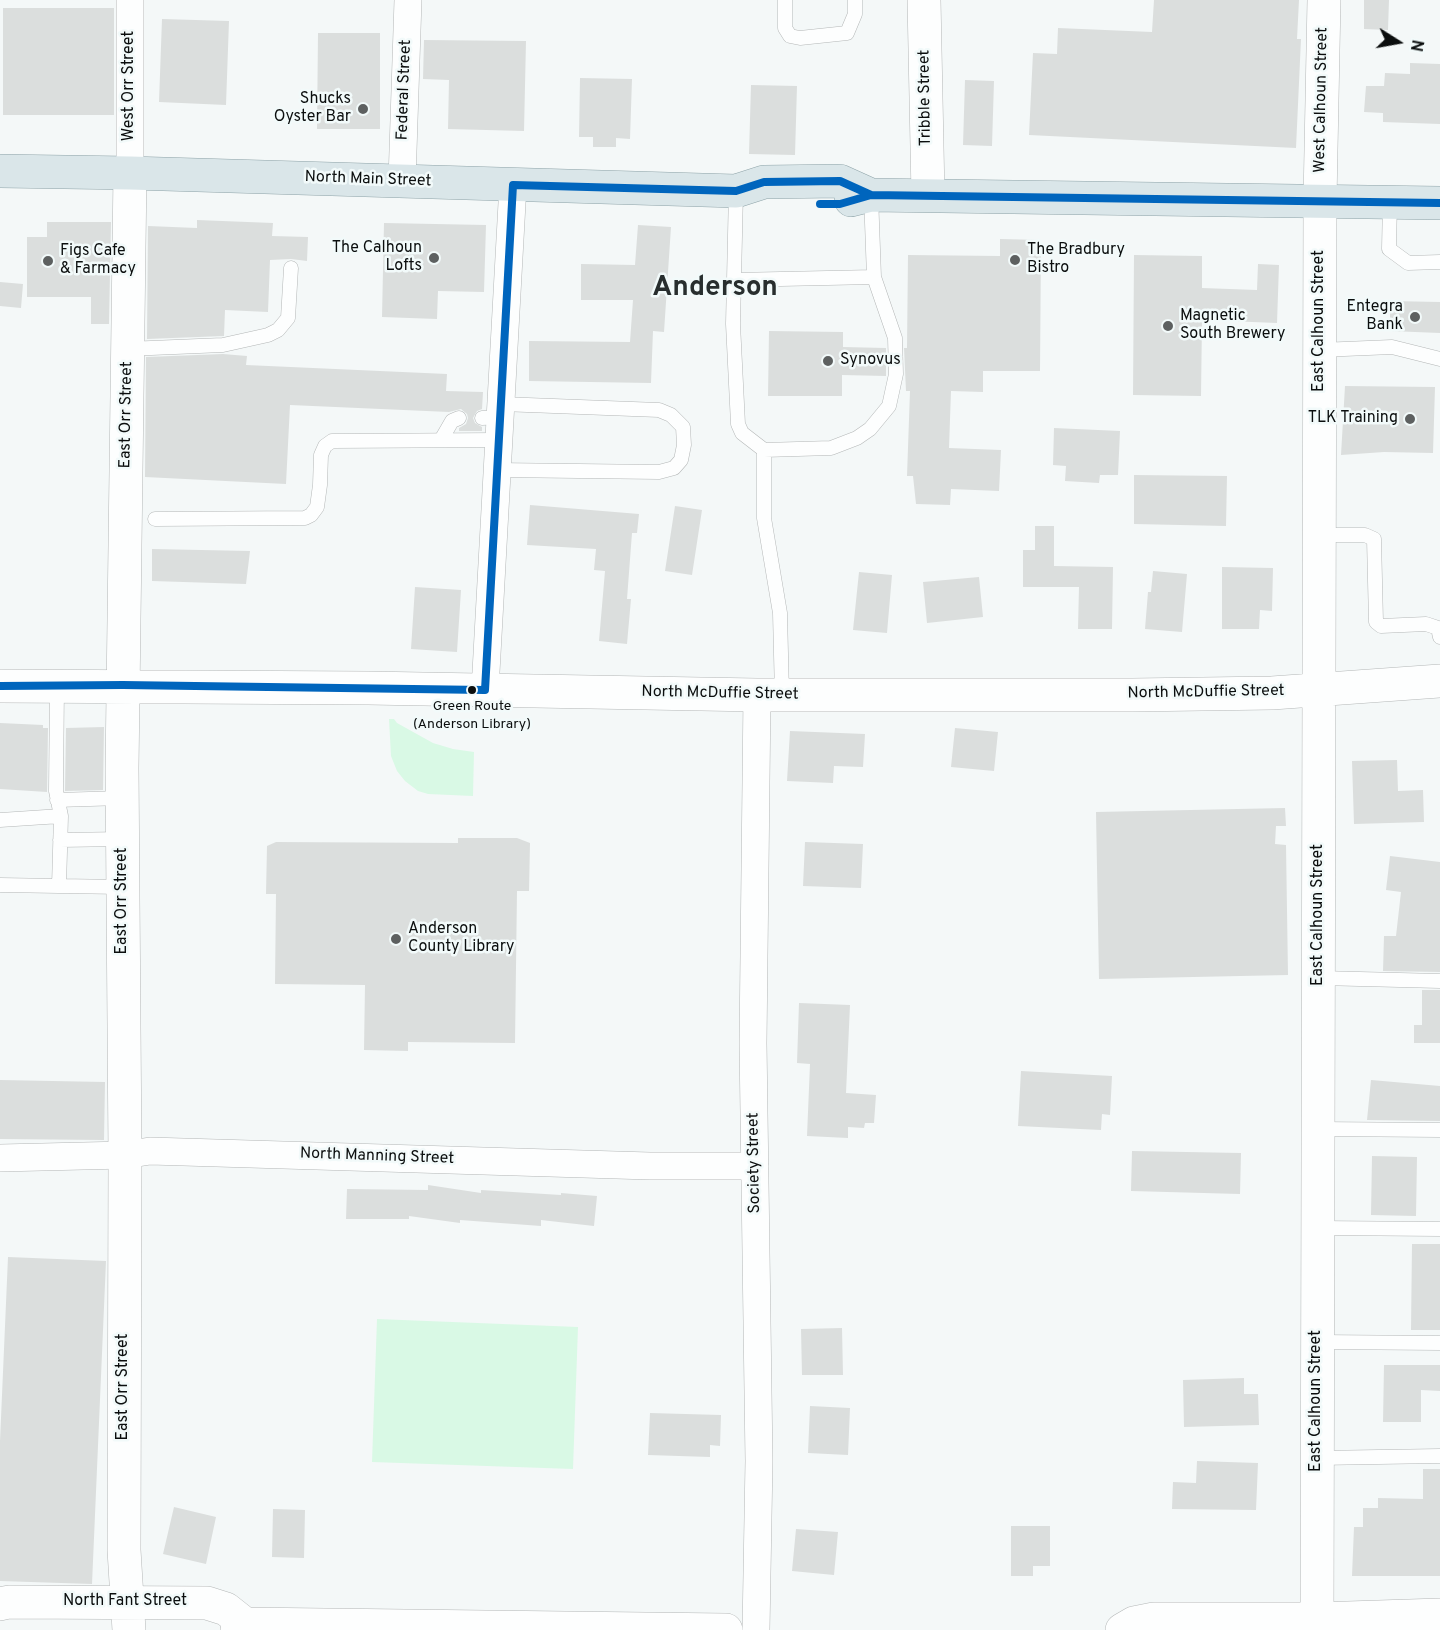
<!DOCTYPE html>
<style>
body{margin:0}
#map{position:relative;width:1440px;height:1630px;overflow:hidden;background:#f4f8f8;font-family:Overpass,sans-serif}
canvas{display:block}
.north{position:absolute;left:1368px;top:12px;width:60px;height:60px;-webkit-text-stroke:4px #f2fafa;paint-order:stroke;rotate:101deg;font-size:16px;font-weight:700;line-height:24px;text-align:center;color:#0b0e0e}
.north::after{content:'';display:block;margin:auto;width:21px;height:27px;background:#0b0e0e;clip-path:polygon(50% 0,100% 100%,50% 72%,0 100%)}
</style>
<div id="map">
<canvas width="1440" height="1630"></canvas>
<div class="north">N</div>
</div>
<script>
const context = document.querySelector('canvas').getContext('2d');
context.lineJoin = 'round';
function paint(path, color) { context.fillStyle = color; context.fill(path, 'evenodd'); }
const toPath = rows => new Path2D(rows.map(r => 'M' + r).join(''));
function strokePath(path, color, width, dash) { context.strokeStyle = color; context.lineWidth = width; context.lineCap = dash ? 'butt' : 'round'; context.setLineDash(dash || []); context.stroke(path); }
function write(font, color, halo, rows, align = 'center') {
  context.font = font + ' Overpass,sans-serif'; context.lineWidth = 5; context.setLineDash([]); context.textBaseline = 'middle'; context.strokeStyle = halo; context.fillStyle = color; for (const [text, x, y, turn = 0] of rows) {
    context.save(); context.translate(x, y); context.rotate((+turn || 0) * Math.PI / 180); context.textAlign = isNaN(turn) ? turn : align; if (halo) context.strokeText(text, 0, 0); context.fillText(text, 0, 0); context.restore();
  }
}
paint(toPath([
 [389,719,394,719,397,723,433,743,453,749,474,752,473,796,428,794,418,791,405,781,397,771,391,756],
 [377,1319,578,1327,573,1469,372,1462]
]), '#d9f9e5');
paint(toPath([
 [1154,0,1299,0,1297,39,1301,39,1296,148,1029,135,1033,53,1057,54,1058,28,1152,32],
 [1364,0,1389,0,1388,30,1364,29],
 [3,8,114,8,114,115,3,115],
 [162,19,229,21,226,105,159,102],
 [318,33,380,33,380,129,317,129],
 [424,40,526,41,524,131,448,129,449,80,423,79],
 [1410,63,1440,64,1440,124,1383,122,1383,113,1364,112,1366,86,1384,86,1385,73,1410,74],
 [580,78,632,79,630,139,616,138,616,147,593,147,593,137,579,137],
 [965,80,994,81,992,146,963,145],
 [751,85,797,86,795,155,749,154],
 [197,220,273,223,272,236,308,237,307,261,291,259,270,260,268,312,225,310,224,336,147,339,148,226,197,228],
 [47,222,111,222,109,324,91,324,91,297,27,297,27,237,47,237],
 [384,223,486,225,484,292,438,291,437,319,382,317],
 [638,225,671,227,664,332,653,331,651,383,529,381,529,341,630,342,633,300,581,300,581,264,635,265],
 [1000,239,1041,240,1040,371,983,371,983,392,951,391,949,448,1001,450,999,491,951,489,950,505,916,504,913,476,907,476,910,391,906,391,904,348,907,348,908,255,1000,256],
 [1134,255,1202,256,1202,288,1257,290,1258,264,1279,265,1277,323,1202,320,1201,396,1133,395],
 [0,282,23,284,21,308,0,306],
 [1390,301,1440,302,1440,333,1390,331],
 [769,331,843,332,843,347,886,348,886,376,842,375,842,396,768,396],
 [223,354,247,356,246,365,447,374,446,391,483,392,482,409,477,411,473,418,475,423,482,427,482,431,459,431,459,428,466,424,468,418,467,414,461,409,449,412,290,405,286,484,145,477,146,357],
 [1345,386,1435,387,1433,453,1384,452,1341,455],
 [1054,428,1120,431,1118,475,1100,475,1099,483,1065,481,1066,466,1053,465],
 [1134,475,1227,476,1226,526,1134,524],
 [530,505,639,514,637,533,632,533,627,599,631,599,627,644,599,641,605,571,594,570,596,549,527,545],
 [675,506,702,510,692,575,665,571],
 [1035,526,1054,526,1054,566,1113,567,1112,629,1078,629,1079,587,1023,587,1023,550,1035,550],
 [152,549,250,551,246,584,152,581],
 [1222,567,1273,568,1272,611,1260,610,1259,629,1222,629],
 [1153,571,1187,574,1182,632,1145,629,1148,592,1151,592],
 [859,572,892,575,887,633,853,630],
 [979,577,983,617,927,623,923,582],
 [415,587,461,590,457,652,411,649],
 [0,723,43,725,43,728,48,728,47,792,0,789],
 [104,727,103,790,65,791,66,728],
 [955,728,998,732,994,771,951,767],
 [790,731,865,734,863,767,834,766,833,783,787,781],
 [1397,760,1398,791,1423,790,1424,822,1354,824,1352,761],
 [1285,808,1286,826,1276,826,1275,844,1286,845,1288,975,1099,979,1096,812],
 [458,838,517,838,530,843,529,891,517,891,515,1043,408,1042,408,1051,364,1050,365,985,275,984,276,894,266,894,267,846,276,842,458,843],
 [805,842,863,844,861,888,803,886],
 [1390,856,1440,862,1440,972,1383,971,1384,936,1396,936,1401,892,1386,890],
 [1422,990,1440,990,1440,1043,1414,1043,1414,1025,1422,1025],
 [799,1003,850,1005,846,1093,876,1095,874,1123,865,1123,864,1128,848,1127,848,1138,807,1136,810,1064,797,1063],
 [1021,1071,1112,1076,1110,1115,1102,1114,1101,1130,1018,1126],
 [0,1080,105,1082,104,1140,0,1139],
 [1371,1080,1440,1086,1440,1121,1367,1120],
 [1132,1151,1241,1153,1240,1194,1131,1191],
 [1372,1156,1417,1157,1416,1216,1371,1215],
 [428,1185,481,1193,481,1190,561,1195,561,1193,597,1196,594,1226,541,1220,541,1226,460,1220,460,1223,409,1216,409,1219,346,1219,347,1189,428,1190],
 [1412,1244,1440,1244,1440,1330,1411,1330],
 [8,1257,106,1261,92,1584,0,1581,0,1441],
 [842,1328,843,1375,802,1375,801,1329],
 [1384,1365,1440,1365,1440,1391,1421,1390,1421,1422,1383,1422],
 [1244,1378,1244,1394,1258,1394,1259,1425,1184,1427,1183,1380],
 [810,1406,850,1408,848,1455,808,1453],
 [650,1413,721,1415,720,1446,710,1445,710,1457,648,1455],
 [1197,1461,1258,1463,1256,1510,1172,1509,1173,1482,1196,1483],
 [1423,1469,1440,1469,1440,1576,1352,1576,1354,1527,1363,1527,1363,1508,1378,1508,1378,1498,1423,1499],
 [174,1507,216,1517,206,1564,163,1554],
 [273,1509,305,1510,304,1558,272,1557],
 [1011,1526,1050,1526,1050,1566,1033,1566,1033,1576,1011,1576],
 [796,1529,838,1532,834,1575,792,1571]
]), '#dbdedd');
const lane = toPath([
 [785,0,785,28,790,36,800,38,847,33,855,14,855,0],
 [736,191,733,324,738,424,742,433,764,450,764,518,780,613,782,695],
 [871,195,874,277],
 [1390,201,1389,249,1408,263,1440,262],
 [734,280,874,277,895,338,896,374,889,406,870,429,857,438,831,448,764,450],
 [127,349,223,345,268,335,278,330,288,318,291,268],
 [1320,350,1392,347,1440,359],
 [482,418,501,417],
 [441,440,452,421,459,418],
 [497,470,659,472,674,468,681,460,684,445,683,427,671,415,659,410,501,404],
 [155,519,305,518,311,515,317,507,320,485,321,455,325,446,332,441,499,440],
 [1320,535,1365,535,1374,539,1376,622,1381,626,1426,624,1438,628,1440,637],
 [57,685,56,791,61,816,59,886,123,887],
 [57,800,122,798],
 [0,820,61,816],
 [60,840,123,839],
 [0,885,59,886],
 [1319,978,1440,981],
 [1318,1129,1440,1130],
 [1318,1228,1440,1229],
 [1318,1342,1440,1343],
 [1317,1458,1440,1456]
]);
const street = toPath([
 [130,173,130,0],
 [402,181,408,0],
 [485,690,513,185],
 [0,1158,125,1155,150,1151,650,1166,755,1166],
 [756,1630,759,1461,753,1043,757,695]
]);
const secondary = toPath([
 [924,0,928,195],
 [0,686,368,688,757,695,1132,695,1272,693,1440,681],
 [0,1604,9,1602,207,1603,226,1609,245,1624],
 [129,1630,124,1550,125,1155,122,768,130,173],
 [237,1630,245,1624,726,1630],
 [1122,1630,1134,1623,1154,1619,1317,1619,1440,1615],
 [1317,1630,1320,200,1324,0]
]);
const primary = toPath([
 [0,171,130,173,736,191,764,182,840,181,871,195],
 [851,200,871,195,1440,203]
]);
strokePath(lane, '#b4b7b7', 15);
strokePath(street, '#b4b7b7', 28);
strokePath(secondary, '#b4b7b7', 34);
strokePath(primary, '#8ea3a8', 34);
strokePath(lane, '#fdfefe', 14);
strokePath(street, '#fdfefe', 27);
strokePath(secondary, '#fdfefe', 33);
strokePath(primary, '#dae6e9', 33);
strokePath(toPath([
 [820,204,840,204,871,195,1440,203],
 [0,686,123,685,485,690,513,185,736,191,764,182,840,181,871,195]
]), '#0065bd', 8);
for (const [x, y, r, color] of [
 [363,109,6,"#5d6060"],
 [434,258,6,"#5d6060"],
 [1015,260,6,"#5d6060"],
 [48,261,6,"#5d6060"],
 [1415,317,6,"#5d6060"],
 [1168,326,6,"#5d6060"],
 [828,361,6,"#5d6060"],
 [1410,419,6,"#5d6060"],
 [472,690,5,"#0b0e0e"],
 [396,939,6,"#5d6060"]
]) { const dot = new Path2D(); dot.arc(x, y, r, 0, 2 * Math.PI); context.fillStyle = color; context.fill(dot); strokePath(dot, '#f2fafa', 2); }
write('14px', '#0b0e0e', '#f2fafa', [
 ["Green Route",472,707],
 ["(Anderson Library)",472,725]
]);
write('16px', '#0b0e0e', '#f2fafa', [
 ["West Orr Street",130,86,-90],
 ["Federal Street",405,90,-88],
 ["Tribble Street",926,98,-91],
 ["West Calhoun Street",1322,100,-89],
 ["North Main Street",368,180,2],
 ["East Calhoun Street",1320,321,-90],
 ["East Orr Street",127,415,-89],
 ["North McDuffie Street",1206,693,-1],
 ["North McDuffie Street",720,694,1],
 ["East Orr Street",123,901,-90],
 ["East Calhoun Street",1319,915,-90],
 ["North Manning Street",377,1157,2],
 ["Society Street",755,1163,-91],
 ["East Orr Street",124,1387,-90],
 ["East Calhoun Street",1317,1401,-90],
 ["North Fant Street",125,1602]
]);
write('16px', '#0b0e0e', '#f2fafa', [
 ["Shucks",351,100,"right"],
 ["Oyster Bar",351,118,"right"],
 ["The Calhoun",422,249,"right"],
 ["Lofts",422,267,"right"],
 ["The Bradbury",1027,251],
 ["Bistro",1027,269],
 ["Figs Cafe",60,252],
 ["& Farmacy",60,270],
 ["Entegra",1403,308,"right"],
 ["Bank",1403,326,"right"],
 ["Magnetic",1180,317],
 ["South Brewery",1180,335],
 ["Synovus",840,361],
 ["TLK Training",1398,419,"right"],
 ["Anderson",408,930],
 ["County Library",408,948]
], 'left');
write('bold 28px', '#282e2e', '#f2fafa', [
 ["Anderson",715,289]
]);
</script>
